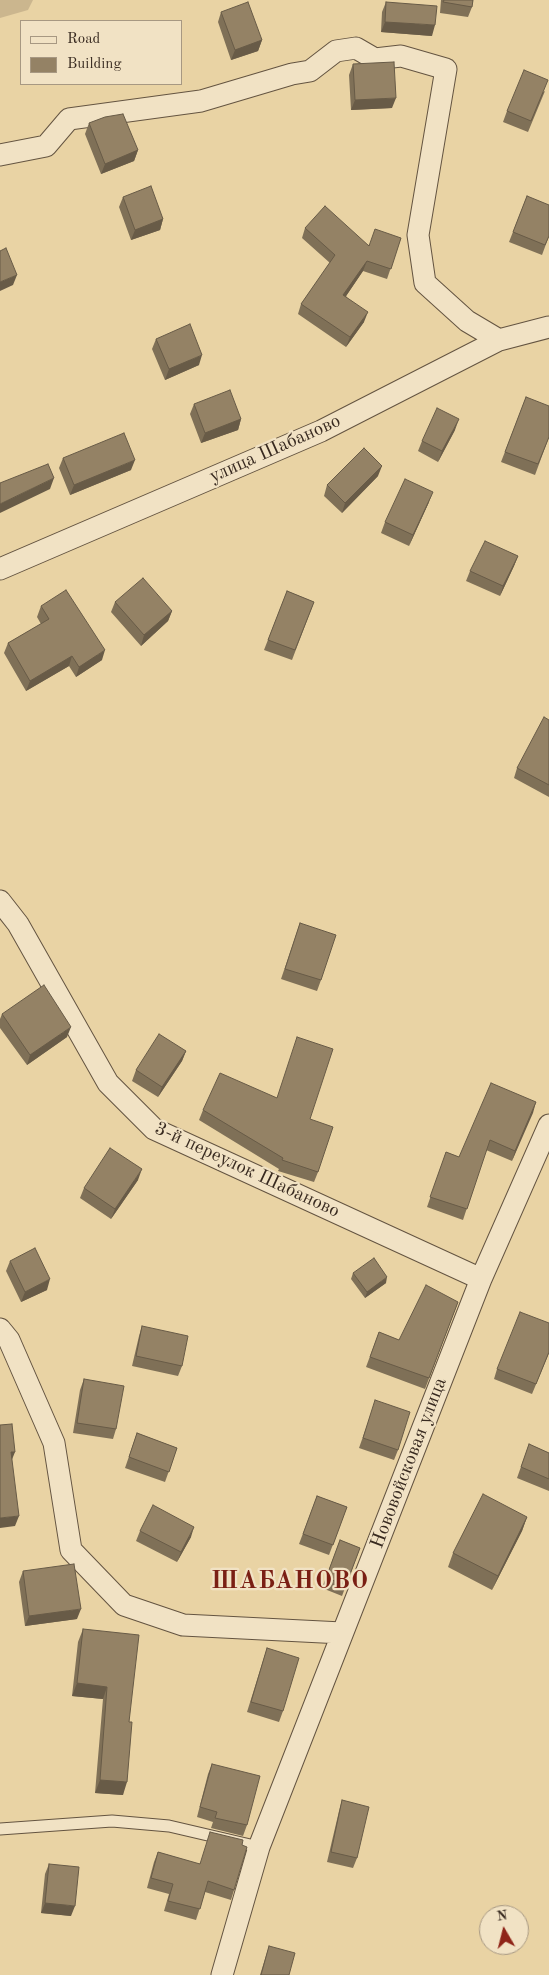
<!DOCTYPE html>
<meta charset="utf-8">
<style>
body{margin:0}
#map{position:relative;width:549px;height:1975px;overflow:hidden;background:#e9d3a4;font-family:"Old Standard TT",serif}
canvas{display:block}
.legend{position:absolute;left:20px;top:20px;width:162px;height:65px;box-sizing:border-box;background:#f1e2c4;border:1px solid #a79882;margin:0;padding:6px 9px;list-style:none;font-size:15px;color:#382a20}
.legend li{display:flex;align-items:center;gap:10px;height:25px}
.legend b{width:25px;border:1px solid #a79882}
.north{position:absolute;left:479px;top:1905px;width:50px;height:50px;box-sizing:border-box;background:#f1e2c4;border:1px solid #a79882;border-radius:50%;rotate:352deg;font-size:14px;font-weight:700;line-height:20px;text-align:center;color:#382a20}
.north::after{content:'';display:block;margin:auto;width:18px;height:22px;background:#8f2418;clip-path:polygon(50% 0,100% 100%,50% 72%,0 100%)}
</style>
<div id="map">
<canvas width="549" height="1975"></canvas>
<ul class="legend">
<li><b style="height:6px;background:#f1e2c4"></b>Road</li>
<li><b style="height:14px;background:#948265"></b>Building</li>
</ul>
<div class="north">N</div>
</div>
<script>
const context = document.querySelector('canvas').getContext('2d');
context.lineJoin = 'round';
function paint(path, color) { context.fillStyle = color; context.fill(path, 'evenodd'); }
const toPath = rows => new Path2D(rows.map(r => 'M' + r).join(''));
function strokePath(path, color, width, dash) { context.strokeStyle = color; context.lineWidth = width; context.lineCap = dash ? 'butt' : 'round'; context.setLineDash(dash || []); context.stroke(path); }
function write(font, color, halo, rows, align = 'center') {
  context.font = font + ' "Old Standard TT",serif'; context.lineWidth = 4.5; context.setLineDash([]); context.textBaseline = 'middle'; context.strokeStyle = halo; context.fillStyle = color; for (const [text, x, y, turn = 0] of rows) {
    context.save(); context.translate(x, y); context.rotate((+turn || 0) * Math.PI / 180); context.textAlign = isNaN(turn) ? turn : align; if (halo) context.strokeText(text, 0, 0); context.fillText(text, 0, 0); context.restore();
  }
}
paint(toPath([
 [0,0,33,0,28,10,0,18]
]), '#cbb68e');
const lane = toPath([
 [0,1829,112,1821,169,1826,259,1847]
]);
const street = toPath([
 [0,155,46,146,69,119,201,101,292,74,310,71,336,51,356,48,375,59,401,56,446,69,418,235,425,283,467,321,499,340],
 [0,569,321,431,499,340,549,327],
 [0,901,18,924,108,1083,154,1129,481,1279],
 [0,1329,9,1340,54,1443,71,1550,124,1605,183,1625,342,1633],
 [222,1975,259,1847,481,1279,549,1125]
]);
strokePath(lane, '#645441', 13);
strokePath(street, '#645441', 23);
strokePath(lane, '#f1e2c4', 11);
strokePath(street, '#f1e2c4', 21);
paint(toPath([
 [441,0,473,0,472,7,468,17,440,13],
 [386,2,432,36,381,32,382,12],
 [221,12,262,40,258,51,231,60,218,22],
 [353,64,392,108,351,110,349,75],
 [545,91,528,132,503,122,507,111],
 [89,123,138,150,134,161,101,174,85,134],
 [527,196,549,236,542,255,509,242],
 [123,197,163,219,160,230,131,240,119,207],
 [305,228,369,245,401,238,387,279,363,271,346,296,364,322,346,347,298,314,301,304,330,263,302,238],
 [156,339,199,365,165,380,152,349],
 [526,397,549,437,535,475,501,462],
 [194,404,241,419,238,430,201,443,190,414],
 [455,430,438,462,418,451,422,441],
 [63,458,131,470,70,495,59,468],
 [378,476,342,513,324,496,327,485],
 [429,502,409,546,381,533,385,522],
 [518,556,514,566,500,596,466,581,470,571],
 [287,591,314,602,292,660,264,650],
 [115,602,172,611,168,621,141,646,111,612],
 [41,606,102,660,76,677,69,666,26,691,4,653,8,643,41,624,37,617],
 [549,720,549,797,514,778,517,768],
 [300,923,321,980,317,991,281,979],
 [2,1014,67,1037,27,1065,0,1028,0,1019],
 [186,1051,182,1061,158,1097,132,1081,136,1070],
 [536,1102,512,1161,486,1150,463,1220,427,1207,446,1152,459,1157],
 [203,1110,310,1119,318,1172,314,1182,278,1171,279,1169,199,1120],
 [138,1180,111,1219,80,1198,84,1188],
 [10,1261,47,1290,21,1302,6,1271],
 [353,1273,386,1283,365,1298,351,1279],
 [458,1302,425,1389,366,1367,379,1332,399,1340],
 [142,1326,182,1366,178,1376,132,1366,139,1336],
 [549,1353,532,1394,494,1379,497,1369],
 [84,1379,116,1429,113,1439,73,1433,80,1390],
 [372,1411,398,1450,394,1460,359,1448],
 [137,1433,177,1448,165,1482,125,1468],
 [529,1444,549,1453,549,1491,517,1478],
 [317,1496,347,1507,329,1555,299,1544],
 [527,1517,522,1531,492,1590,448,1567,453,1553],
 [140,1531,191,1537,177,1562,136,1541],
 [340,1540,360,1548,342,1596,322,1588],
 [23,1571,77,1619,25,1626,19,1582],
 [83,1629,129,1722,123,1795,95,1793,103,1699,72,1696,78,1642],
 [267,1648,283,1711,279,1722,247,1712],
 [212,1764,247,1825,243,1836,211,1828,213,1822,197,1817,208,1774],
 [342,1800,357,1858,353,1868,327,1862,339,1811],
 [242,1845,234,1890,231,1900,205,1892,196,1920,164,1911,169,1894,147,1888,154,1862,158,1852,199,1864],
 [49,1864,71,1916,41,1913,45,1874],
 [269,1946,289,1975,260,1975]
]), '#7f7057');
paint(toPath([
 [385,22,435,25,432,36,381,32],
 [262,40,258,51,231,60,235,50],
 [396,98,392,108,351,110,355,100],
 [138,150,134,161,101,174,105,164],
 [163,219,160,230,131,240,135,230],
 [367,261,363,271,340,305,343,295],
 [17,275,13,285,0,291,0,282],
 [368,312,364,322,346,347,350,337],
 [202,355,199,365,165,380,169,369],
 [241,419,238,430,201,443,205,433],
 [459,419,455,430,438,462,442,451],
 [135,460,131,470,70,495,74,485],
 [382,466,378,476,342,513,345,503],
 [54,478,50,489,0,513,0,504],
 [433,492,429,502,409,546,413,535],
 [518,556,514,566,500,596,503,586],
 [172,611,168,621,141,646,144,635],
 [105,650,102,660,76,677,79,667],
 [72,656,69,666,26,691,30,681],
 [71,1027,67,1037,27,1065,30,1055],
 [186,1051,182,1061,158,1097,162,1087],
 [536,1102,533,1113,512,1161,515,1151],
 [142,1169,138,1180,111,1219,115,1209],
 [387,1277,386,1283,365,1298,367,1292],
 [50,1279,47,1290,21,1302,25,1292],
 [11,1452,15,1452,11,1462],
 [19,1516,15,1526,0,1528,0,1518],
 [527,1517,522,1531,492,1590,498,1576],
 [194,1527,191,1537,177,1562,181,1552],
 [81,1609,77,1619,25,1626,29,1616],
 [77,1683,107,1687,103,1699,72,1696],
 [100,1780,127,1782,123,1795,95,1793],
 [45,1903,75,1906,71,1916,41,1913]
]), '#685b47');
const building = toPath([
 [444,0,473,0,472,7,443,2,444,0],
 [248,2,262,40,235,50,221,12,248,2],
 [386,2,437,6,435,25,385,22,386,2],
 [394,62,396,98,355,100,353,64,394,62],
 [524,70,548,80,531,121,507,111,524,70],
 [123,114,138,150,105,164,89,123,105,117,123,114],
 [151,186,163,219,135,230,123,197,151,186],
 [527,196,549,205,549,236,545,245,513,232,527,196],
 [325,206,369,246,375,229,401,238,391,269,367,261,343,295,368,312,350,337,301,304,335,255,305,228,325,206],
 [6,248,17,275,0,282,0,251,6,248],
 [190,324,202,355,169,369,156,339,190,324],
 [230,390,241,419,205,433,194,404,230,390],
 [526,397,549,406,549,437,538,464,505,452,526,397],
 [437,408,459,419,442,451,422,441,437,408],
 [124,433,135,460,74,485,63,458,124,433],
 [364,448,382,466,345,503,327,485,364,448],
 [48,464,54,478,0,504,0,483,48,464],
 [405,479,433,492,413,535,385,522,405,479],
 [485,541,518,556,503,586,470,571,485,541],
 [143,578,172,611,144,635,115,602,143,578],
 [66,590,105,650,79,667,72,656,30,681,8,643,49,619,41,606,66,590],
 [287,591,314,602,295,650,268,640,287,591],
 [544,717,549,720,549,785,517,768,544,717],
 [300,923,336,935,321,980,285,969,300,923],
 [44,985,71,1027,30,1055,2,1014,44,985],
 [159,1034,186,1051,162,1087,136,1070,159,1034],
 [297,1037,333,1049,310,1119,333,1127,318,1172,282,1160,283,1158,203,1110,220,1073,277,1098,297,1037],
 [491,1083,536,1102,515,1151,490,1140,467,1209,430,1197,446,1152,459,1157,491,1083],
 [110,1148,142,1169,115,1209,84,1188,110,1148],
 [35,1248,50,1279,25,1292,10,1261,35,1248],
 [374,1258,387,1277,367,1292,353,1273,374,1258],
 [426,1285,458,1302,429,1378,370,1357,379,1332,399,1340,426,1285],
 [520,1312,549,1323,549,1352,536,1384,497,1369,520,1312],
 [142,1326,188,1336,182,1366,136,1356,142,1326],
 [84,1379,124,1386,116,1429,77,1423,84,1379],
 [375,1400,410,1412,398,1450,363,1438,375,1400],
 [12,1424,15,1452,11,1452,19,1516,0,1518,0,1425,12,1424],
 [137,1433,177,1448,169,1472,129,1457,137,1433],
 [529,1444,549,1453,549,1479,521,1467,529,1444],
 [483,1494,527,1517,498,1576,453,1553,483,1494],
 [317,1496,347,1507,333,1545,303,1534,317,1496],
 [153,1505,194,1527,181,1552,140,1531,153,1505],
 [340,1540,360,1548,346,1585,326,1578,340,1540],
 [74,1564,81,1609,29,1616,23,1571,74,1564],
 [83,1629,139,1635,129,1722,132,1722,127,1782,100,1780,107,1687,77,1683,83,1629],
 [267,1648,299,1658,283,1711,251,1702,267,1648],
 [212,1764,260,1776,247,1825,215,1818,217,1812,200,1807,212,1764],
 [342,1800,369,1807,357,1858,331,1852,342,1800],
 [210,1832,243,1840,242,1845,247,1847,234,1890,208,1881,200,1909,168,1901,173,1884,151,1878,158,1852,200,1864,210,1832],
 [49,1864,79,1867,75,1906,45,1903,49,1864],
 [269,1946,295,1953,289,1975,261,1975,269,1946]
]);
paint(building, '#948265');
strokePath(building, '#685b47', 1);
write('19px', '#382a20', '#f1e2c4', [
 ["улица Шабаново",275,449,-24],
 ["3-й переулок Шабаново",247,1170,25],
 ["Нововойсковая улица",409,1463,-69]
]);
context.letterSpacing = '1px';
write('bold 24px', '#7a1f14', '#f1e2c4', [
 ["ШАБАНОВО",290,1582]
]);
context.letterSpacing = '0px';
</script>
